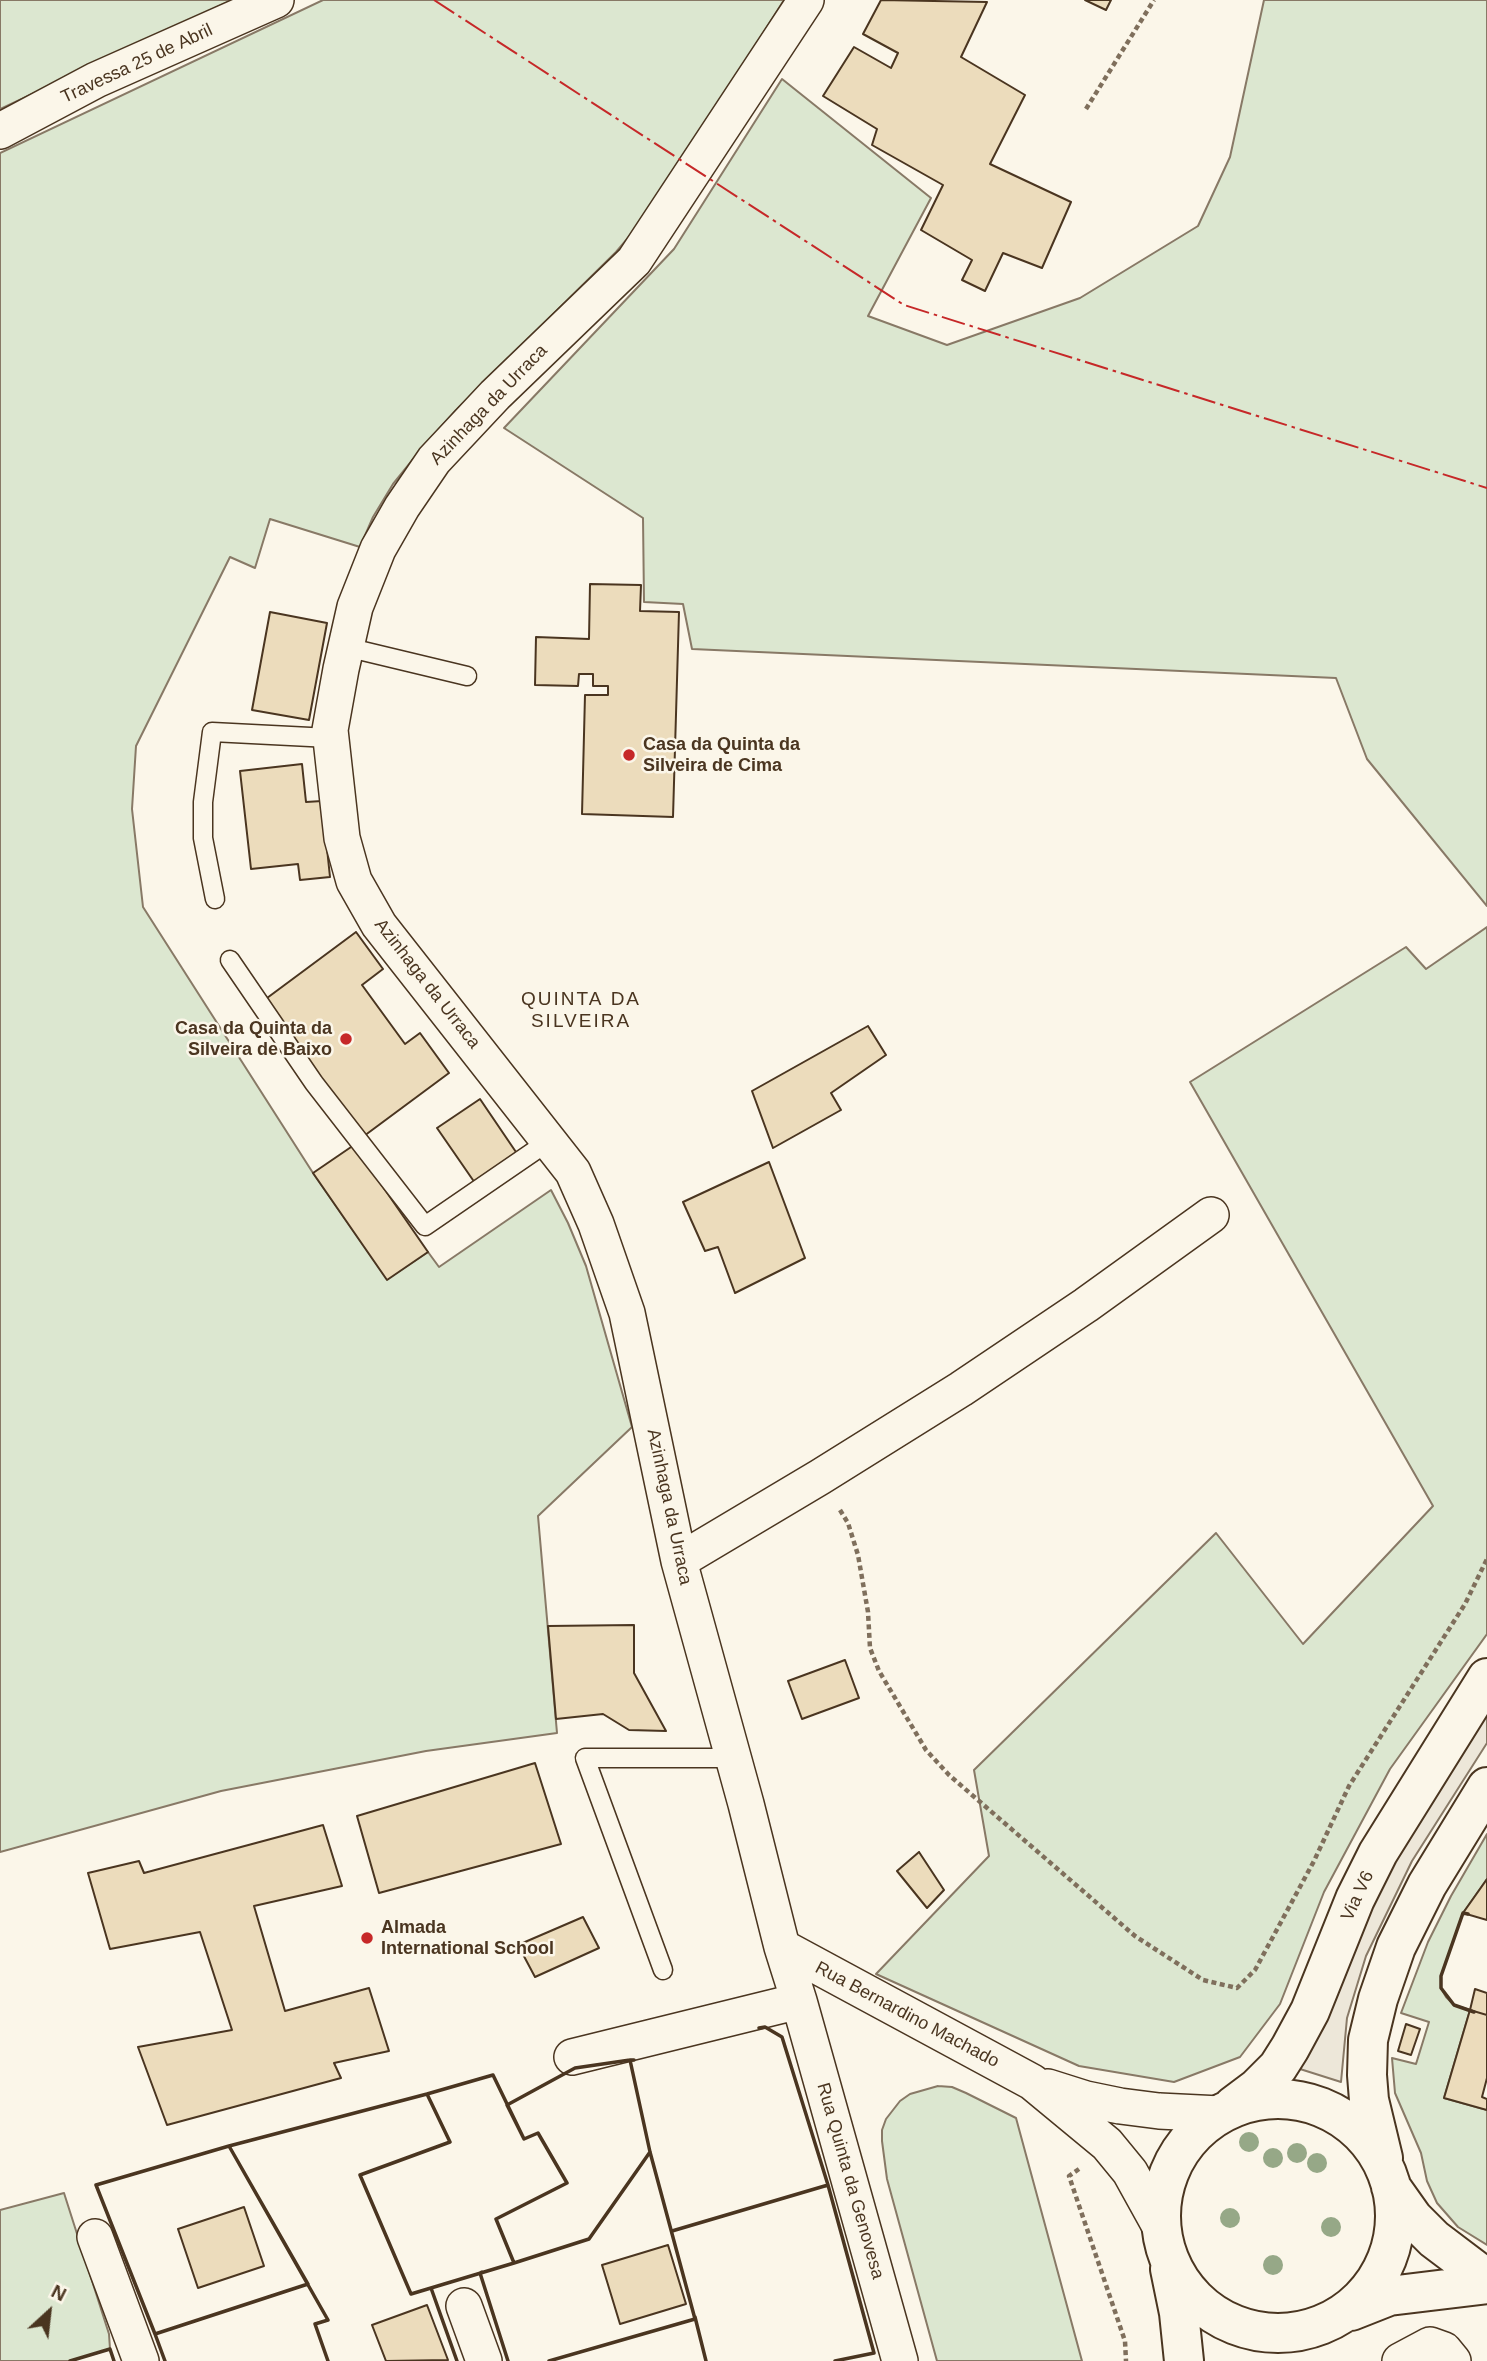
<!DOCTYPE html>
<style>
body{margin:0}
#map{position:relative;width:1487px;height:2361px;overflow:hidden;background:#fbf6e9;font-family:Arial,sans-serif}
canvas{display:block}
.north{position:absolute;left:14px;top:2277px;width:70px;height:70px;-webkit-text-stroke:5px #fbf6e9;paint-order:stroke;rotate:27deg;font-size:19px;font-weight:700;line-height:28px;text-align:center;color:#4a3520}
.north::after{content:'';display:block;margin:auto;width:24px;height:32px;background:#4a3520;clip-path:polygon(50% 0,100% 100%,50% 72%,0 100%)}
</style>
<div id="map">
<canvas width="1487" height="2361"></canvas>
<div class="north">N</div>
</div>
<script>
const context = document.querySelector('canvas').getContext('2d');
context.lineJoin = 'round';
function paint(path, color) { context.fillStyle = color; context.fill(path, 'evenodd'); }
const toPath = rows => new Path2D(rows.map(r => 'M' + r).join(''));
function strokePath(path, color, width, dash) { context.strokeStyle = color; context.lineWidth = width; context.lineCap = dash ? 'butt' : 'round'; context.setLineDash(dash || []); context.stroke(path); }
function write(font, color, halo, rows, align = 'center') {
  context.font = font + ' Arial,sans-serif'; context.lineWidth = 5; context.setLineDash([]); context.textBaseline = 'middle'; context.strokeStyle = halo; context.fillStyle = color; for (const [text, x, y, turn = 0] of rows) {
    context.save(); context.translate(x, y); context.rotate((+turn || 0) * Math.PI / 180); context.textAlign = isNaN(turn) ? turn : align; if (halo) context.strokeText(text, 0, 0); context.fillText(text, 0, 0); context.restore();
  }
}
const green = toPath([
 [0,0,232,0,0,109,0,0],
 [323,0,784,0,651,211,616,252,456,410,423,447,393,484,373,517,360,547,270,519,255,568,230,557,136,746,132,809,143,907,313,1173,387,1279,428,1252,439,1267,551,1190,568,1223,586,1266,632,1427,538,1516,557,1733,426,1751,221,1791,0,1852,0,153,323,0],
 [1264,0,1487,0,1487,906,1367,759,1336,678,692,649,683,604,644,602,643,518,504,428,674,249,782,79,931,198,868,316,947,345,1080,298,1198,226,1230,157,1264,0],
 [1487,927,1487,1634,1390,1769,1324,1892,1280,2004,1240,2057,1174,2082,1079,2066,876,1974,989,1856,974,1770,1216,1533,1303,1644,1433,1506,1190,1082,1406,947,1426,969,1487,927],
 [1487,1834,1487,1879,1463,1913,1441,1976,1441,1988,1446,1997,1454,2005,1470,2010,1444,2098,1487,2110,1487,2245,1458,2227,1437,2203,1427,2181,1421,2153,1395,2093,1392,2058,1416,2064,1429,2022,1401,2013,1428,1942,1451,1896,1487,1834],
 [938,2086,952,2087,966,2093,1016,2118,1082,2361,937,2361,887,2179,882,2141,882,2130,886,2119,900,2101,910,2094,938,2086],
 [64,2193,109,2334,110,2349,70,2361,0,2361,0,2210,64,2193]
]);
paint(green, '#dce7d0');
strokePath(green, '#887966', 2);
const parking = toPath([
 [1487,1707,1487,1743,1412,1861,1366,1956,1347,2018,1341,2082,1300,2069,1368,1906,1487,1707]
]);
paint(parking, '#ede7d9');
strokePath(parking, '#887966', 2);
const building = toPath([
 [881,0,987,2,961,57,1025,95,990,164,1071,202,1042,268,1003,253,985,291,962,280,972,260,921,230,943,185,872,145,877,129,823,96,854,47,891,68,898,53,863,34,881,0],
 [1085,0,1111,0,1106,10,1085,0],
 [590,584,641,585,640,611,679,612,673,817,582,814,585,695,608,695,608,686,593,686,593,674,579,674,578,686,535,685,536,637,589,639,590,584],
 [270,612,327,623,309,720,252,710,270,612],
 [302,764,306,802,322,801,330,877,300,880,298,864,251,869,240,771,302,764],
 [356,932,383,969,362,985,405,1044,420,1033,449,1073,364,1136,263,1001,356,932],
 [868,1026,886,1055,831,1093,841,1110,773,1148,752,1091,868,1026],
 [480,1099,518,1155,475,1183,437,1128,480,1099],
 [354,1145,428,1252,387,1280,313,1173,354,1145],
 [769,1162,805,1258,735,1293,718,1247,705,1251,683,1202,769,1162],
 [634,1625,634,1673,666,1731,629,1730,603,1714,556,1719,548,1626,634,1625],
 [845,1660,859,1698,802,1719,788,1681,845,1660],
 [535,1763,561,1844,379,1893,357,1816,535,1763],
 [323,1825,342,1886,254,1906,285,2011,369,1988,389,2051,334,2063,341,2078,167,2125,138,2047,232,2030,200,1932,110,1949,88,1873,139,1861,144,1873,323,1825],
 [919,1852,944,1890,927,1908,897,1871,919,1852],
 [1487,1879,1487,1920,1463,1913,1487,1879],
 [583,1917,599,1948,535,1977,518,1945,583,1917],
 [1475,1989,1487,1993,1487,2015,1470,2010,1475,1989],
 [1470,2010,1487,2015,1487,2078,1482,2097,1487,2099,1487,2110,1444,2098,1470,2010],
 [1406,2024,1420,2029,1411,2055,1398,2051,1406,2024],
 [244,2207,264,2266,198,2288,178,2229,244,2207],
 [668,2245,686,2304,620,2324,602,2265,668,2245],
 [427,2305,448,2360,386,2361,372,2325,427,2305]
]);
paint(building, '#ecdcbc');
strokePath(building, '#4a3520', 2);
const service = toPath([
 [346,647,467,676],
 [215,899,203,838,203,802,212,732,330,738],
 [230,960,314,1083,425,1226,549,1141],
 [663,1970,585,1758,732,1758]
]);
const minor = toPath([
 [806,0,634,261,495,395,434,460,402,507,378,549,355,607,341,669,330,730,342,838,354,881,379,925,573,1172,596,1224,627,1313,679,1561,746,1804,782,1947,799,2001,900,2361],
 [0,131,96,80,276,0],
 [679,1561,820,1477,961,1389,1086,1305,1211,1215],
 [782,1947,1032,2082,1107,2144,1130,2172,1161,2228],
 [572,2057,799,2001],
 [1048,2087,1086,2099,1120,2106,1159,2111,1220,2114],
 [95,2237,141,2361],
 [464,2306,484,2361],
 [1400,2361,1430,2345,1444,2350,1453,2361]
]);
const secondary = toPath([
 '1161 2216a117 117 0 1 1 234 0a117 117 0 1 1-234 0Z',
 [1233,2106,1257,2088,1278,2067,1290,2048,1310,2011,1355,1899,1378,1853,1487,1678],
 [1383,2158,1369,2100,1367,2075,1368,2040,1378,1999,1396,1947,1427,1885,1487,1787],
 [1391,2187,1413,2218,1434,2239,1487,2279],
 [1170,2269,1179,2313,1184,2361],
 [1351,2311,1389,2296,1487,2284]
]);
strokePath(service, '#4a3520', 21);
strokePath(minor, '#4a3520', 38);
strokePath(secondary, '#4a3520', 42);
strokePath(toPath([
 [1086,109,1154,0],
 [840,1510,848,1523,858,1555,868,1612,870,1648,879,1671,926,1750,949,1775,1135,1936,1203,1980,1237,1988,1255,1970,1314,1861,1349,1786,1465,1604,1487,1559],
 [1079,2169,1069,2176,1125,2341,1126,2361]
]), '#7f6f5c', 4.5, [5, 3.5]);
strokePath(service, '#fbf6e9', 18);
strokePath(minor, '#fbf6e9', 35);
strokePath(secondary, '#fbf6e9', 38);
strokePath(toPath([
 [1468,1914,1463,1913,1441,1976,1441,1988,1454,2005,1474,2012],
 [630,2060,650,2152,589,2239,514,2263,496,2219,567,2183,538,2133,524,2139,507,2105,575,2068,630,2060],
 [493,2075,524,2139,538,2133,567,2183,496,2219,514,2263,411,2294,360,2175,450,2142,427,2094,493,2075],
 [229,2146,308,2284,155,2334,96,2185,229,2146],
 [825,2186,828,2185,874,2353,835,2361],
 [672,2231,828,2185,782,2037,765,2027,759,2028],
 [482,2272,480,2273,508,2361],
 [695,2317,706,2361],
 [158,2333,155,2334,165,2361],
 [70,2361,110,2349,114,2361],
 [328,2361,315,2324,328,2320,229,2146,427,2094,450,2142,360,2175,411,2294,431,2288,457,2361],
 [549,2361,695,2319,650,2152,630,2060,634,2060]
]), '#4a3520', 3.5);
strokePath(toPath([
 [434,0,904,305,1487,488]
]), '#c62828', 2, [24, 5, 3.5, 5]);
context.fillStyle = '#96a887';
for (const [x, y] of [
 [1249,2142],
 [1297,2153],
 [1273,2158],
 [1317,2163],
 [1230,2218],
 [1331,2227],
 [1273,2265]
]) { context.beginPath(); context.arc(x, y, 10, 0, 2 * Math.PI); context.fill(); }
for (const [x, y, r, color] of [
 [629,755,7,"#c62828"],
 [346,1039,7,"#c62828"],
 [367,1938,7,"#c62828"]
]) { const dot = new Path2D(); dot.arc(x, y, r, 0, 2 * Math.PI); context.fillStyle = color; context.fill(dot); strokePath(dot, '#fbf6e9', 2.5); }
write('18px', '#4a3520', '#fbf6e9', [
 ["Travessa 25 de Abril",137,64,-25],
 ["Azinhaga da Urraca",489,405,-46],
 ["Azinhaga da Urraca",427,984,52],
 ["Azinhaga da Urraca",669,1507,78],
 ["Via V6",1358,1896,-65],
 ["Rua Bernardino Machado",907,2015,28],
 ["Rua Quinta da Genovesa",850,2181,74]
]);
write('bold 18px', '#4a3520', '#fbf6e9', [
 ["Casa da Quinta da",643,745],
 ["Silveira de Cima",643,766],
 ["Casa da Quinta da",332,1029,"right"],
 ["Silveira de Baixo",332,1050,"right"],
 ["Almada",381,1928],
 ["International School",381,1949]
], 'left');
context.letterSpacing = '2px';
write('19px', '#4a3520', '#fbf6e9', [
 ["QUINTA DA",581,1000],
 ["SILVEIRA",581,1022]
]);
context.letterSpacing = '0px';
</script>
